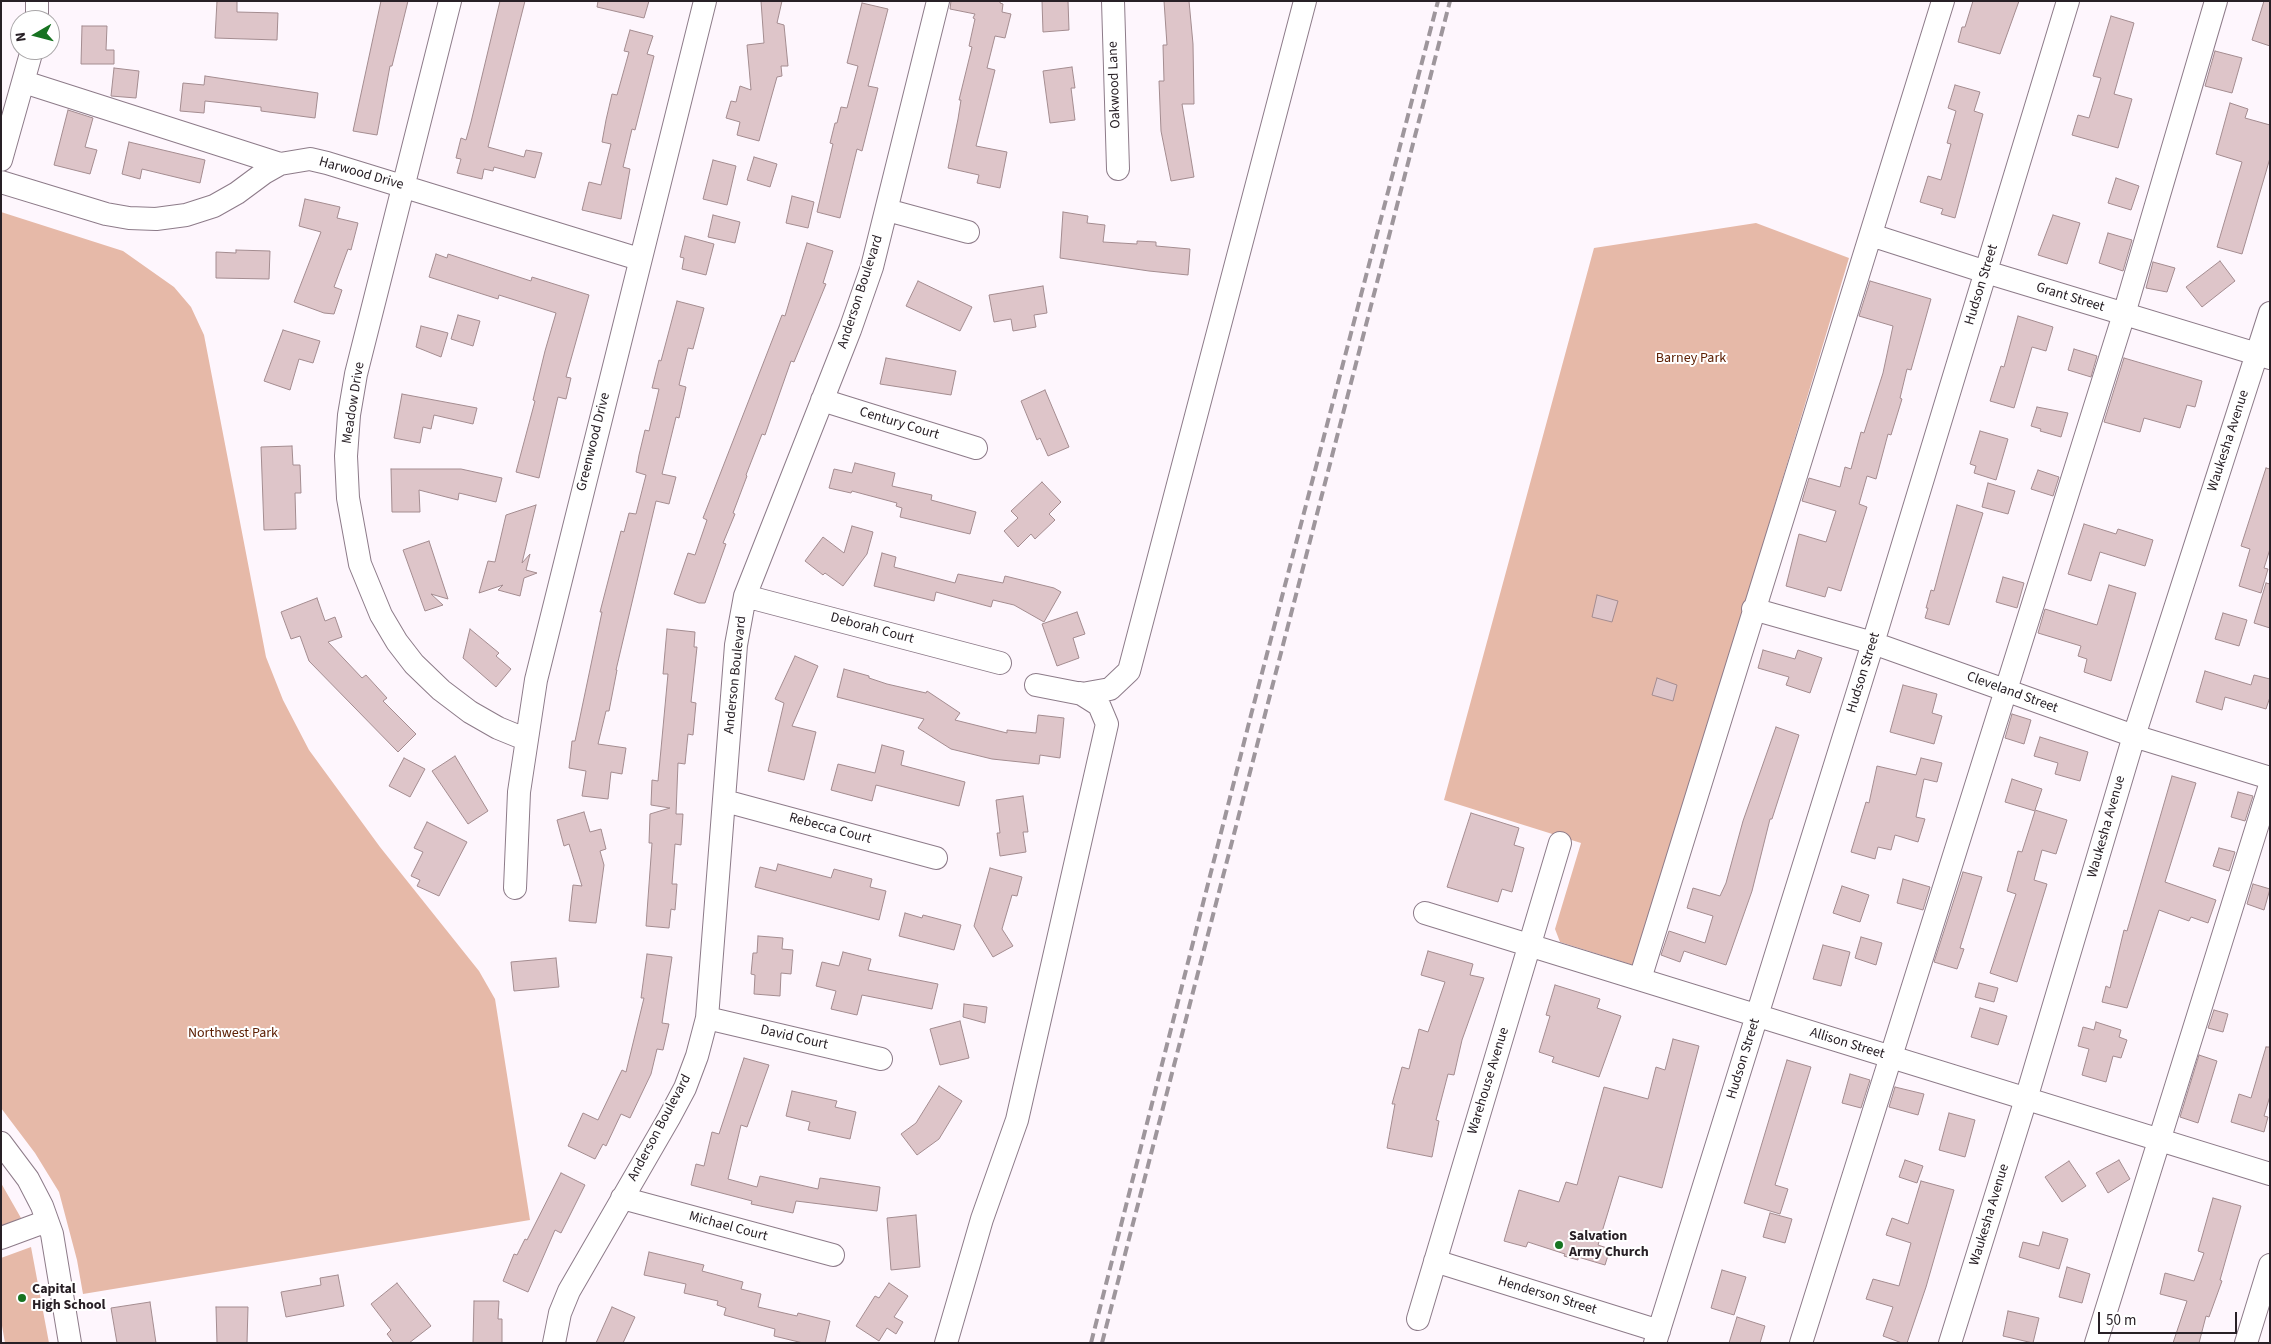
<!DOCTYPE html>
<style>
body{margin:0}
#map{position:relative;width:2271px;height:1344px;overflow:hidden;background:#fef6fd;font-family:"Source Sans 3",sans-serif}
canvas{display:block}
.frame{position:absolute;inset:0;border:2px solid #282026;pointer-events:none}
.north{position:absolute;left:10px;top:10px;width:50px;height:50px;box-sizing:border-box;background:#fff;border:1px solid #a9a6a8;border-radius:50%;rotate:262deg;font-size:14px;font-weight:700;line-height:20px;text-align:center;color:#282026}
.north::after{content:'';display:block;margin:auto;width:18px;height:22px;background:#177321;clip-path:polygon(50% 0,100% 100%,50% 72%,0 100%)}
.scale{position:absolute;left:2098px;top:1312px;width:139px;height:22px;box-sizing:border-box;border:2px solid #282026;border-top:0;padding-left:6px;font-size:15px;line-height:18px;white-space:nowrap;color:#282026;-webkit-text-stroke:4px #fff;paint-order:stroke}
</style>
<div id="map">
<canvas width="2271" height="1344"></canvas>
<div class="frame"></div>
<div class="north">N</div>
<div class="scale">50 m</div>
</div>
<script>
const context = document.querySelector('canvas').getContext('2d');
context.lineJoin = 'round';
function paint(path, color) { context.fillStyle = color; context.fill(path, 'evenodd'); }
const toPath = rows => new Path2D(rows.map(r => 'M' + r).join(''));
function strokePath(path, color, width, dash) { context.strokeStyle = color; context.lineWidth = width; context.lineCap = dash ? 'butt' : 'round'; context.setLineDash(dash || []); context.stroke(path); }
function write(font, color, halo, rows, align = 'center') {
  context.font = font + ' "Source Sans 3",sans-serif'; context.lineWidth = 4; context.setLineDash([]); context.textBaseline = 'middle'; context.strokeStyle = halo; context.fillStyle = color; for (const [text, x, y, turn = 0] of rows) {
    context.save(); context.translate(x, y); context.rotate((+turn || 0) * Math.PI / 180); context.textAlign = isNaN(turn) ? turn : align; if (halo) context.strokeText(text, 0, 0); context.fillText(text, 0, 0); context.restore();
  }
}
paint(toPath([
 [1,212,123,251,174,287,191,307,204,335,266,657,283,700,309,750,380,847,479,971,495,999,530,1220,83,1294,77,1260,59,1192,35,1153,1,1108],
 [1756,223,1849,258,1636,966,1560,942,1555,929,1581,843,1444,800,1594,248],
 [1,1183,21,1218,1,1227],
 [31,1247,49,1343,5,1343,1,1320,1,1258]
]), '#e6b9a8');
const building = toPath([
 [217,1,237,1,237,12,278,13,277,40,215,38,217,1],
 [381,1,408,1,392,66,390,66,377,135,353,131,381,1],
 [500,1,525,1,488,147,524,157,526,150,542,153,535,178,494,167,493,171,484,169,482,179,457,173,461,159,456,158,461,138,466,140,471,122,500,1],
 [598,1,649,1,644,18,597,7,598,1],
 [761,1,782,1,777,23,784,25,788,66,781,66,782,76,777,77,759,141,737,135,740,122,726,118,731,101,736,102,740,86,751,90,747,45,764,43,761,1],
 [951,1,1000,1,1000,3,1003,4,1002,12,1011,14,1005,38,995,36,987,68,995,70,976,146,1007,152,1000,188,977,183,979,175,948,168,958,119,961,100,959,100,972,47,969,46,975,19,973,18,975,14,950,9,951,1],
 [1042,1,1068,1,1069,30,1043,32,1042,1],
 [1164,1,1189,1,1193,44,1194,104,1182,104,1194,177,1171,181,1161,131,1159,81,1164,81,1163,45,1167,45,1164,1],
 [1973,1,2019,1,2000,54,1958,42,1962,27,1965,27,1973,1],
 [2264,1,2270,1,2270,46,2252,40,2264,1],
 [862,3,888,9,868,86,878,88,862,151,857,149,840,218,817,212,833,144,830,143,835,123,837,123,841,107,847,108,858,66,847,63,862,3],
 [2111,16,2134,23,2114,94,2132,99,2118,148,2072,135,2078,115,2089,118,2101,78,2093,76,2111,16],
 [82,26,107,26,106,50,114,50,114,64,81,64,82,26],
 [630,30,653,36,647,54,654,56,635,130,632,129,623,167,630,169,621,219,582,210,589,182,601,185,611,144,602,142,606,120,612,94,617,95,629,52,624,51,630,30],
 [2215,51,2242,58,2232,93,2205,86,2215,51],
 [1072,67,1075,88,1071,88,1075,120,1050,123,1043,71,1072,67],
 [114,68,139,71,136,98,111,96,114,68],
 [205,76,318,93,315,118,261,111,261,107,205,101,204,113,180,111,183,83,204,85,205,76],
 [1955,85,1980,92,1974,111,1983,114,1955,218,1941,214,1943,209,1920,202,1928,176,1941,180,1951,144,1947,143,1956,111,1948,108,1955,85],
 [2230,103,2248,109,2245,118,2270,125,2270,158,2242,254,2217,247,2242,162,2216,154,2230,103],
 [68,110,93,118,85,147,97,150,90,174,54,165,68,110],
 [129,142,205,160,200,183,142,169,140,179,122,174,129,142],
 [754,157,777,164,770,187,747,180,754,157],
 [713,160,736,166,727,205,703,199,713,160],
 [2116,178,2139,186,2131,210,2108,203,2116,178],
 [792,196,814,202,808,228,786,223,792,196],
 [305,199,340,207,337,218,358,223,351,250,348,249,334,287,342,290,334,314,324,313,294,302,321,232,299,226,305,199],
 [1063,212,1088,216,1087,223,1105,225,1103,242,1137,244,1137,241,1156,242,1156,246,1190,249,1188,275,1149,271,1060,258,1063,212],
 [713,215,740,222,735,243,708,237,713,215],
 [2053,215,2080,223,2067,264,2038,255,2053,215],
 [2108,233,2132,240,2123,271,2099,263,2108,233],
 [685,236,714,244,706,275,682,269,684,258,680,257,685,236],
 [807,243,833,251,823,283,826,284,794,362,791,361,765,435,762,434,746,475,747,476,733,513,735,514,723,543,726,544,705,603,699,603,674,594,688,553,695,555,707,520,703,518,782,315,785,316,807,243],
 [236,250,270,251,269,279,216,278,216,252,236,253,236,250],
 [436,254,447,258,448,254,531,281,532,277,589,295,566,377,571,378,566,399,558,397,539,478,516,472,535,401,533,400,545,351,556,313,499,295,498,299,429,277,436,254],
 [2220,261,2235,281,2202,307,2186,287,2220,261],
 [2153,262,2175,268,2167,292,2146,288,2153,262],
 [918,281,972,307,960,331,906,306,918,281],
 [1870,281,1931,299,1911,370,1907,369,1900,398,1902,399,1891,435,1888,434,1876,479,1867,476,1859,504,1867,507,1841,591,1828,587,1825,597,1786,586,1799,534,1826,542,1836,511,1802,501,1809,478,1840,487,1845,467,1851,469,1861,432,1864,433,1883,373,1893,326,1859,316,1870,281],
 [1043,286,1047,313,1034,315,1036,327,1013,331,1011,319,994,322,989,295,1043,286],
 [677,301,704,308,693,349,688,348,679,385,686,387,679,418,676,417,662,474,676,477,669,504,656,501,616,670,617,670,609,711,606,711,598,744,626,748,622,774,611,772,608,799,582,796,586,771,569,768,572,741,575,741,602,612,600,612,621,531,624,532,629,513,636,514,646,475,636,472,639,455,645,430,649,431,659,389,652,388,659,360,661,361,677,301],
 [458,315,480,321,473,346,451,339,458,315],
 [2018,316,2053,327,2046,351,2032,347,2014,408,1990,401,2001,366,2004,367,2018,316],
 [421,326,448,333,441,357,416,347,421,326],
 [283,330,320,341,313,363,299,359,290,390,264,381,283,330],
 [2074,349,2097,356,2091,377,2068,370,2074,349],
 [886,358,956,371,951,395,880,384,886,358],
 [2124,358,2202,381,2195,407,2187,405,2180,428,2144,418,2140,432,2104,422,2124,358],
 [1045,390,1069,447,1048,456,1040,438,1037,440,1021,401,1045,390],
 [402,394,477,408,473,424,434,415,431,429,423,427,420,443,394,438,402,394],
 [2037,407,2068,413,2061,437,2040,431,2041,429,2031,426,2037,407],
 [1980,431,2008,439,1996,480,1974,473,1976,466,1970,464,1980,431],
 [292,446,293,465,300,465,301,493,295,493,296,529,264,530,261,447,292,446],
 [855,463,895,473,892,486,932,495,931,500,976,512,970,534,900,517,902,508,896,506,897,503,852,491,851,493,829,488,834,469,852,473,855,463],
 [2266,468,2270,469,2270,549,2264,568,2268,569,2261,593,2239,586,2250,549,2241,546,2266,468],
 [391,469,461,469,502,478,496,502,459,493,458,500,419,490,420,512,392,512,391,469],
 [2038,470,2059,477,2053,496,2031,489,2038,470],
 [1042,482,1061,502,1049,514,1055,520,1035,539,1031,534,1018,547,1004,531,1018,518,1011,511,1042,482],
 [1988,483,2015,491,2008,514,1982,507,1988,483],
 [536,505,522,563,530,554,526,570,537,573,524,578,520,596,498,590,503,585,479,593,488,561,495,562,506,515,536,505],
 [1957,505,1983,513,1949,625,1925,618,1928,608,1926,608,1931,590,1934,591,1957,505],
 [2084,524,2116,534,2118,529,2153,540,2145,566,2100,552,2091,581,2068,574,2084,524],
 [852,526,873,532,867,554,843,586,825,573,823,575,805,561,823,537,844,553,852,526],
 [429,541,448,599,431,594,443,605,425,611,403,550,429,541],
 [882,553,896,557,894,567,955,583,958,574,1003,583,1005,576,1054,588,1061,592,1044,622,1014,605,993,600,991,607,936,592,934,601,874,586,882,553],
 [2003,577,2024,583,2017,608,1996,602,2003,577],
 [2266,583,2270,584,2270,628,2254,623,2266,583],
 [2109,585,2136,593,2111,681,2084,672,2087,659,2078,656,2081,646,2038,633,2045,609,2097,625,2109,585],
 [1597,595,1618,601,1612,622,1592,617,1597,595],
 [317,598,325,621,335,617,342,637,328,642,362,678,366,675,387,698,383,701,416,734,398,752,309,661,300,636,291,639,281,612,317,598],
 [1077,612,1085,634,1073,638,1079,658,1057,666,1042,624,1077,612],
 [2223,613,2247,620,2239,646,2215,639,2223,613],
 [470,629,499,653,496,656,511,669,496,687,463,658,470,629],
 [667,629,695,632,694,647,697,647,691,702,696,703,693,735,688,734,685,764,678,763,676,814,683,814,681,845,675,844,672,884,677,884,675,910,671,909,669,928,646,926,652,843,649,843,650,814,670,808,651,805,652,780,658,781,668,674,663,674,667,629],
 [1763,650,1795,659,1798,650,1822,658,1810,693,1786,685,1789,677,1758,668,1763,650],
 [795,656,818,666,792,726,816,732,804,780,768,771,784,703,775,699,795,656],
 [844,669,869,676,869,678,887,684,926,693,927,691,960,713,955,720,1007,733,1007,730,1036,733,1038,715,1064,718,1060,758,1040,755,1039,764,992,759,951,749,918,728,924,719,837,697,844,669],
 [2205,671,2251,685,2254,675,2270,679,2270,697,2266,709,2225,697,2222,710,2196,702,2205,671],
 [1657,678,1677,685,1673,701,1652,695,1657,678],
 [1903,685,1937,694,1932,713,1942,716,1934,744,1890,732,1903,685],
 [2012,714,2031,720,2024,744,2005,738,2012,714],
 [1776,727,1799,735,1772,819,1770,819,1752,891,1726,965,1684,951,1680,962,1661,955,1669,931,1705,943,1713,916,1687,908,1693,888,1720,896,1726,883,1743,821,1776,727],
 [2040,737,2088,752,2080,781,2055,774,2058,763,2034,756,2040,737],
 [882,745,904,751,901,765,965,782,959,806,876,785,872,801,831,790,838,764,875,773,882,745],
 [455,756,488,811,468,824,432,771,455,756],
 [404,758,425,769,410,797,389,786,404,758],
 [1921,758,1942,763,1937,782,1924,779,1916,817,1925,819,1918,842,1895,835,1891,850,1878,847,1875,859,1851,852,1866,802,1869,803,1877,766,1916,775,1921,758],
 [2172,776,2196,783,2165,882,2216,900,2208,923,2191,917,2189,921,2159,910,2127,1008,2102,1002,2106,986,2110,988,2124,930,2127,931,2172,776],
 [2012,779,2042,789,2035,810,2067,820,2056,854,2042,850,2034,880,2047,884,2017,982,1990,973,2016,894,2007,891,2018,851,2022,852,2035,811,2005,802,2012,779],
 [2238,792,2253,796,2245,821,2231,817,2238,792],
 [1023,796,1028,832,1023,832,1026,852,1000,856,997,833,1000,833,996,800,1023,796],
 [584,812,590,832,601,829,606,849,600,851,604,865,596,923,569,921,573,885,582,886,569,844,564,846,557,820,584,812],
 [1471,813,1519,828,1514,845,1524,848,1512,892,1502,889,1498,902,1447,887,1471,813],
 [427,822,467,842,439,896,417,886,420,880,411,876,423,852,414,848,427,822],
 [2219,848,2235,852,2229,871,2213,866,2219,848],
 [778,864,831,878,834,869,872,879,870,887,886,891,879,920,755,887,760,867,776,871,778,864],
 [990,868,1022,877,1017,896,1012,895,1002,929,1013,946,993,957,974,926,990,868],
 [1963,872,1982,877,1960,948,1964,949,1957,969,1934,962,1963,872],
 [1903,879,1930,887,1923,910,1897,903,1903,879],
 [2253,884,2270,889,2264,910,2247,904,2253,884],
 [1842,886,1869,895,1860,922,1833,913,1842,886],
 [905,913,922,918,923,915,961,925,954,950,899,936,905,913],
 [758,936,783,938,782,949,793,950,791,974,781,973,780,996,754,994,755,975,751,974,753,953,757,953,758,936],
 [1861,937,1882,943,1876,965,1855,958,1861,937],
 [1823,945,1850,952,1841,986,1813,979,1823,945],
 [1428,951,1473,964,1470,975,1484,978,1462,1040,1454,1075,1448,1074,1436,1120,1439,1121,1432,1157,1387,1148,1395,1104,1392,1104,1402,1067,1409,1069,1419,1029,1428,1032,1445,982,1421,975,1428,951],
 [843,952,871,959,868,970,938,984,932,1009,862,995,857,1015,831,1009,836,991,816,986,822,962,839,966,843,952],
 [647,954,672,957,662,1023,669,1024,663,1050,657,1049,651,1074,630,1118,621,1114,606,1146,603,1144,595,1159,568,1146,583,1113,598,1120,622,1070,626,1072,644,998,641,998,647,954],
 [556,958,559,987,514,991,511,962,556,958],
 [1979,983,1998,988,1994,1002,1975,997,1979,983],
 [1555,985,1600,999,1597,1008,1621,1016,1599,1077,1552,1062,1554,1057,1539,1052,1550,1016,1546,1015,1555,985],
 [964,1004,987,1007,985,1023,963,1017,964,1004],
 [1980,1008,2007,1016,1998,1045,1971,1037,1980,1008],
 [2214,1010,2228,1014,2223,1032,2208,1028,2214,1010],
 [960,1021,969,1058,940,1065,930,1029,960,1021],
 [2096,1022,2121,1030,2119,1037,2127,1040,2121,1058,2113,1056,2106,1082,2082,1075,2089,1049,2078,1046,2083,1027,2094,1030,2096,1022],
 [1673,1039,1699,1046,1662,1188,1619,1176,1598,1245,1610,1249,1605,1265,1578,1257,1578,1260,1564,1256,1565,1254,1528,1242,1526,1247,1504,1241,1519,1190,1559,1202,1566,1182,1577,1185,1604,1087,1648,1099,1656,1067,1665,1070,1673,1039],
 [2266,1047,2270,1047,2270,1096,2264,1116,2268,1117,2264,1132,2231,1122,2239,1094,2251,1098,2266,1047],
 [2199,1055,2217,1061,2198,1123,2180,1117,2199,1055],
 [744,1058,769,1065,747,1127,741,1125,728,1179,757,1187,760,1176,818,1189,820,1178,880,1187,877,1211,796,1201,793,1213,751,1204,752,1201,691,1185,696,1164,704,1166,712,1132,719,1134,744,1058],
 [1787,1060,1811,1067,1775,1185,1788,1189,1780,1214,1744,1203,1787,1060],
 [1850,1074,1870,1080,1861,1108,1842,1103,1850,1074],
 [939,1086,962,1101,939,1139,917,1155,901,1134,916,1123,939,1086],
 [1895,1087,1924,1094,1918,1115,1889,1107,1895,1087],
 [792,1091,837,1101,835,1107,856,1112,850,1139,808,1130,810,1122,786,1116,792,1091],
 [1949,1113,1975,1120,1965,1157,1939,1150,1949,1113],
 [1905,1160,1923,1166,1917,1183,1899,1177,1905,1160],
 [2119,1160,2130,1179,2108,1193,2096,1173,2119,1160],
 [2069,1161,2086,1186,2062,1202,2045,1177,2069,1161],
 [561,1173,585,1185,561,1233,555,1230,528,1292,503,1281,514,1254,517,1255,525,1239,527,1240,561,1173],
 [1921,1181,1954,1190,1926,1287,1907,1343,1902,1343,1883,1336,1893,1307,1866,1299,1873,1279,1899,1286,1911,1243,1886,1235,1892,1218,1908,1224,1921,1181],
 [2213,1198,2241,1206,2220,1280,2222,1281,2209,1317,2206,1316,2199,1343,2173,1343,2187,1301,2160,1294,2165,1273,2194,1281,2204,1253,2198,1251,2213,1198],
 [1770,1213,1792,1219,1785,1243,1763,1237,1770,1213],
 [916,1215,920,1267,891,1270,887,1218,916,1215],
 [2043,1232,2068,1239,2059,1269,2019,1257,2023,1242,2039,1246,2043,1232],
 [649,1252,704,1265,702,1271,743,1282,741,1289,761,1294,758,1307,797,1316,798,1313,830,1321,825,1343,803,1343,774,1336,775,1329,724,1315,726,1308,717,1305,718,1301,684,1293,686,1284,644,1275,649,1252],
 [2067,1267,2090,1274,2082,1303,2059,1297,2067,1267],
 [1722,1270,1746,1277,1734,1315,1711,1308,1722,1270],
 [338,1275,344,1306,286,1317,281,1292,321,1285,320,1278,338,1275],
 [397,1283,431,1326,409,1343,394,1343,387,1334,391,1330,371,1304,397,1283],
 [889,1283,908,1296,894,1317,903,1322,896,1334,887,1328,879,1341,856,1326,875,1296,879,1298,889,1283],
 [474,1301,499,1301,498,1319,502,1319,502,1343,473,1343,474,1301],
 [150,1302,156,1343,117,1343,111,1308,150,1302],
 [216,1307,248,1307,247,1343,217,1343,216,1307],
 [612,1307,635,1317,623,1343,596,1343,612,1307],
 [2008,1311,2039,1318,2033,1343,2003,1336,2008,1311],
 [1737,1317,1765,1326,1760,1343,1729,1343,1737,1317]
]);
paint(building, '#dec5c9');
strokePath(building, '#a48c90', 1);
const minor = toPath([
 [37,1,37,20],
 [450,1,356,374,349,415,346,456,348,498,360,564,381,615,397,642,414,664,441,690,470,712,498,728,525,739],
 [1113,1,1118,169],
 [24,82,280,164],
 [1,160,32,50],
 [1,182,106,214,129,218,156,219,186,215,214,206,237,193,264,173,280,164,310,159,327,163,639,259],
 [887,210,968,232],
 [1871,235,1986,272,2270,358],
 [822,400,976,448],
 [745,596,1000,663],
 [1753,609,1873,643,2134,736,2270,778],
 [1036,685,1082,694,1110,689,1129,671,1305,1],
 [725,801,936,858],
 [515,888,519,792,536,680,705,1],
 [1425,913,2270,1174],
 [1640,979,1943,1],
 [707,1018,881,1059],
 [1,1143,28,1179,42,1206,52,1234,70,1343],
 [622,1198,833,1255],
 [1,1238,47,1221],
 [1435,1261,1659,1331],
 [1418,1319,1560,843],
 [554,1343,560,1313,569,1291,669,1118,685,1088,697,1056,707,1018,736,645,745,596,850,330,872,267,938,1],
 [946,1343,982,1219,1017,1120,1107,724,1099,705,1080,693],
 [1655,1343,1873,643,2068,1],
 [1801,1343,2124,314,2216,1],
 [1950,1343,2026,1099,2134,736,2270,313],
 [2096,1343,2270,785],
 [2246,1343,2270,1265]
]);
strokePath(minor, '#8d7b89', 24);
strokePath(minor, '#fff', 22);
strokePath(toPath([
 [1091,1343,1251,715,1438,1],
 [1102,1343,1450,1]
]), '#9e969c', 4, [10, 5]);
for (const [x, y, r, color] of [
 [1559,1245,5,"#177321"],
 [22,1298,5,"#177321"]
]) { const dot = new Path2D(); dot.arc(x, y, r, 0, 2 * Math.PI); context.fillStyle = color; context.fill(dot); strokePath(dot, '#fff', 2); }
write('14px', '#282026', '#fff', [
 ["Oakwood Lane",1115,85,-92],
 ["Harwood Drive",361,174,16],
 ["Hudson Street",1982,285,-73],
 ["Anderson Boulevard",861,292,-72],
 ["Grant Street",2070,298,17],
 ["Meadow Drive",354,403,-81],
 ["Century Court",899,424,17],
 ["Waukesha Avenue",2229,441,-72],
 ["Greenwood Drive",594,442,-76],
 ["Deborah Court",872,629,15],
 ["Hudson Street",1864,673,-73],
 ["Anderson Boulevard",736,675,-84],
 ["Cleveland Street",2012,693,20],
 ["Waukesha Avenue",2107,827,-74],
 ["Rebecca Court",830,829,15],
 ["David Court",794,1038,13],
 ["Allison Street",1847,1044,17],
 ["Hudson Street",1744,1059,-73],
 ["Warehouse Avenue",1489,1081,-73],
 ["Anderson Boulevard",660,1128,-62],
 ["Waukesha Avenue",1990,1215,-73],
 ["Michael Court",728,1227,15],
 ["Henderson Street",1547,1296,17]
]);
write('14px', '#5d2004', '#fff', [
 ["Barney Park",1691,359],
 ["Northwest Park",233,1034]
]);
write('bold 14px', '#282026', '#fff', [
 ["Salvation",1569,1237],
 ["Army Church",1569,1253],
 ["Capital",32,1290],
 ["High School",32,1306]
], 'left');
</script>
